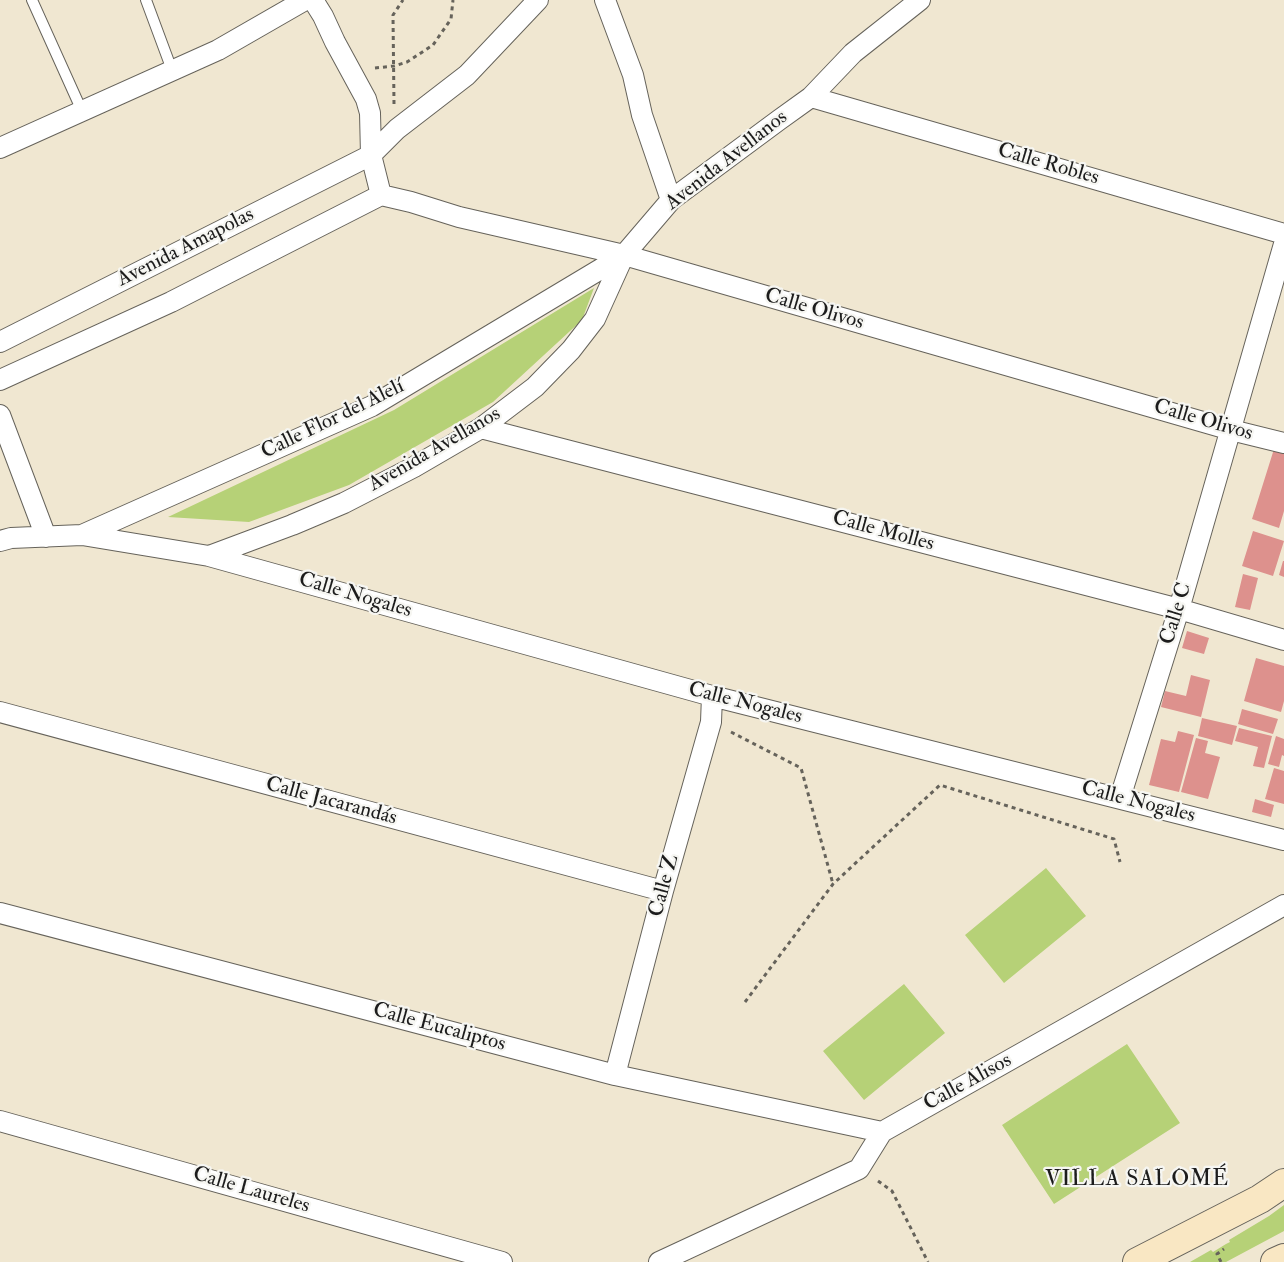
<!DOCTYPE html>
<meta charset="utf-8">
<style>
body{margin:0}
canvas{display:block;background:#f0e7d1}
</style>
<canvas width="1284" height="1262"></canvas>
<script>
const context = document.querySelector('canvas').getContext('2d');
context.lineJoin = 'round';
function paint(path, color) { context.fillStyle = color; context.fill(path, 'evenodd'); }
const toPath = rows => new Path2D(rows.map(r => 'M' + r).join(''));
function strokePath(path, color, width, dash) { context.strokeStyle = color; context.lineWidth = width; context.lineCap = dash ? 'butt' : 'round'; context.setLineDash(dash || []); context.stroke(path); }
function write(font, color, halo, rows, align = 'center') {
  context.font = font + ' "IM FELL Double Pica",serif'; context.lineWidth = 4.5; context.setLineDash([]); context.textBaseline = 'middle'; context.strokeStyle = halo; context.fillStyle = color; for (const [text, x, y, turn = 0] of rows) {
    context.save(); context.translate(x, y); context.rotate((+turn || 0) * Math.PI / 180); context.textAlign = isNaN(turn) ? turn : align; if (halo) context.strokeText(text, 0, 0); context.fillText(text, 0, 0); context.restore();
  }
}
paint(toPath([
 [594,288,582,320,493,402,349,485,249,522,168,517,394,410],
 [1046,868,1086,916,1004,983,965,935],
 [904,984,945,1033,864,1100,823,1051],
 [1127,1044,1180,1123,1054,1204,1002,1125],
 [1284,1205,1284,1231,1226,1262,1190,1262,1211,1250,1213,1252,1226,1244,1230,1242,1229,1240,1269,1216]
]), '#b6d177');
paint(toPath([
 [1274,449,1284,452,1284,511,1279,528,1252,519],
 [1253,531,1284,541,1273,576,1242,566],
 [1283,561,1284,561,1284,577,1279,575],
 [1243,574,1258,578,1250,610,1235,607],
 [1187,631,1209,638,1204,654,1182,648],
 [1256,658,1284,666,1284,701,1281,712,1244,701],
 [1191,675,1210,680,1201,717,1161,707,1165,691,1186,696],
 [1242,709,1278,719,1273,734,1238,724],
 [1202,718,1237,726,1232,745,1198,736],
 [1239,728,1272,736,1264,768,1253,766,1258,747,1235,741],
 [1178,731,1194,735,1179,792,1149,785,1161,739,1175,742],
 [1276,736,1284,739,1284,756,1282,755,1279,767,1268,764],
 [1196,738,1208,741,1205,753,1220,757,1208,799,1181,792],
 [1274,768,1284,771,1284,804,1265,799],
 [1255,799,1274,805,1271,817,1252,812]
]), '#dd918d');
const service = toPath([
 [32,0,82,111],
 [146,0,172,70]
]);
const minor = toPath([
 [313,0,323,16,335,42,366,99,370,113,371,155,381,195],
 [605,0,633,75,642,115,671,200],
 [811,97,1284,234],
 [0,148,218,50,305,0],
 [381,195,411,202,459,217,624,255,1231,430,1284,443],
 [0,342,371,155,397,129,467,75,538,0],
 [0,380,171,302,381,195],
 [0,415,46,537],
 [481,428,1179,609,1284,640],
 [82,535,372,406,624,255],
 [0,541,11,538,82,535,209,556,292,525,344,503,414,467,481,428,535,387,571,350,595,319,624,255,671,200,779,120,811,97,853,53,920,0],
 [209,556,712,696,1284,840],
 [0,712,663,891],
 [1120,798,1179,609,1284,244],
 [0,913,615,1075,882,1132],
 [615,1075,663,891,711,722,712,696],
 [0,1121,502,1262],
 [659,1262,859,1169,882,1132,1284,905]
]);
const secondary = toPath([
 [1137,1262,1260,1199,1284,1183],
 [1275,1262,1284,1258]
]);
strokePath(service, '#66635b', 12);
strokePath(minor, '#66635b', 22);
strokePath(secondary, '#66635b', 30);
strokePath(toPath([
 [375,68,394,66,407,62,433,45,451,19,453,0],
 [394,104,393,15,403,0],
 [731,732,801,768,833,884],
 [745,1002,833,884,940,785,1114,839,1120,862],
 [878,1181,892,1191,928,1262],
 [1221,1262,1217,1254,1224,1249]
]), '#66635b', 3, [4, 4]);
strokePath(service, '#fff', 10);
strokePath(minor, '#fff', 20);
strokePath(secondary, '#f9e7c3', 28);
write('21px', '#1c1c1c', '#f6f6f2', [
 ["Avenida Avellanos",727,161,-38],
 ["Calle Robles",1048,165,16],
 ["Avenida Amapolas",186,248,-27],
 ["Calle Olivos",814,310,16],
 ["Calle Flor del Alelí",333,420,-26],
 ["Calle Olivos",1203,421,16],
 ["Avenida Avellanos",435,450,-30],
 ["Calle Molles",883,532,15],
 ["Calle Nogales",355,596,16],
 ["Calle C",1177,614,-73],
 ["Calle Nogales",745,704,14],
 ["Calle Jacarandás",331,802,15],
 ["Calle Nogales",1138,803,14],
 ["Calle Z",665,886,-75],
 ["Calle Eucaliptos",439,1028,15],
 ["Calle Alisos",968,1083,-29],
 ["Calle Laureles",251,1191,16]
]);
context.letterSpacing = '1px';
write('22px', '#1c1c1c', '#f6f6f2', [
 ["VILLA SALOMÉ",1137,1180]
]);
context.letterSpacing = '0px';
</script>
